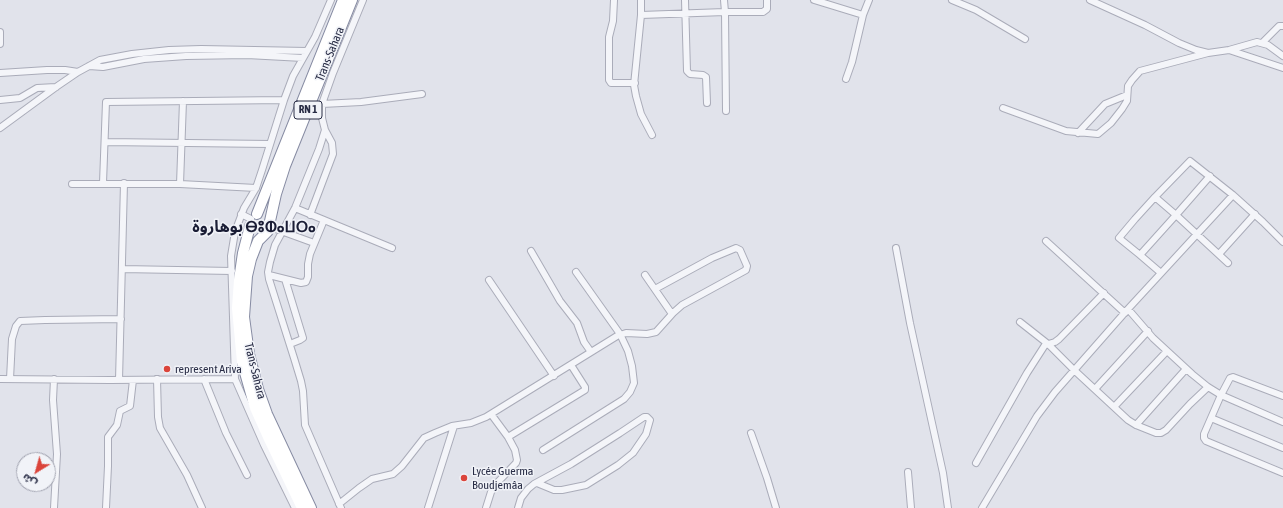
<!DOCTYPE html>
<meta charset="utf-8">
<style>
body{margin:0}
#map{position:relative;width:1283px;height:508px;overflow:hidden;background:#e1e3eb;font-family:"Asap Condensed","Noto Sans Arabic",sans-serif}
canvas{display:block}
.north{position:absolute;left:16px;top:452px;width:40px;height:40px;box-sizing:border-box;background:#f1f3f8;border:1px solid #a1a3b0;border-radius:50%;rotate:217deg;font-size:11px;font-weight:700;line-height:16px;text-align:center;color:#282c45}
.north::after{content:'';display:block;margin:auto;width:14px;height:18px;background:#db443b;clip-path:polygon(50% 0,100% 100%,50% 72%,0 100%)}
</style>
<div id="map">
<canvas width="1283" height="508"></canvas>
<div class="north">ش</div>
</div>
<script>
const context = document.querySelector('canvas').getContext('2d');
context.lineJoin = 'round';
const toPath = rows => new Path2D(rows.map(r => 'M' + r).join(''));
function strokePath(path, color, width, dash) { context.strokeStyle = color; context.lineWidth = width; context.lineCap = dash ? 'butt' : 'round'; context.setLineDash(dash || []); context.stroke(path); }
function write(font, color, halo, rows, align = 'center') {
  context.font = font + ' "Asap Condensed","Noto Sans Arabic","Noto Sans Tifinagh",sans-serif'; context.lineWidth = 3; context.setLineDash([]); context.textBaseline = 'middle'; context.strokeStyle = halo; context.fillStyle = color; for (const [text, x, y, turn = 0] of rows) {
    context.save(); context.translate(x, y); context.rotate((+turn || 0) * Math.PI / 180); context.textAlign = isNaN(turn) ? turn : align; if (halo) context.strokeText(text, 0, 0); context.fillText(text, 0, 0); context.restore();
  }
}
const minor = toPath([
 [614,0,613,21,609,37,609,80,611,83,635,83],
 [641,0,641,15,634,85,636,96,641,114,652,135],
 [685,0,687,71,690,74,703,75,706,77,707,103],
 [724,0,725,12,726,111],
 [814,0,863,15],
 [952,0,976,10,1025,39],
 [1090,0,1145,25,1179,43,1196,50,1208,53,1229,50,1257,42,1268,45,1283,56],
 [641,15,725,12,763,12,767,9,767,0],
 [0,32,0,44],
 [1263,42,1279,26,1283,26],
 [1229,50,1283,68],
 [89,66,103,67,144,59,186,56,247,55,303,58],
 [0,73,47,70,65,70,78,72],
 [846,79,852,62,863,15,869,0],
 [0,100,20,98,37,88,56,87],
 [322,104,361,102,422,94],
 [1003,108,1066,131,1098,134,1111,123,1122,109,1127,101,1128,86,1132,80,1140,71,1208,53],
 [0,128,56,87,78,72,100,60,132,54,169,50,201,49,307,51],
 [1078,133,1105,104,1127,95],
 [105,142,270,144],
 [103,183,106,102,284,100],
 [72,184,180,184,256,188],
 [180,184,183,101],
 [1155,197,1190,161,1233,195,1263,222,1283,242],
 [295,208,392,248],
 [241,214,251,219],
 [310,215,333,154,332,143,325,130],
 [270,227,314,243],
 [1046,241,1125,313],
 [896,248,910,323,943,473,948,508],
 [531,251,560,301,577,323,584,342,591,352],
 [1219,254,1255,214],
 [1140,255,1119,238,1135,219,1155,197,1176,215,1210,176],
 [122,269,232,271],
 [1161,273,1140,255,1176,215,1228,263],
 [269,275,301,283,306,282,308,277,308,264,310,254,324,220],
 [645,275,672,314],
 [285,279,303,338,300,340,290,344],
 [489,280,554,376],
 [1128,309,1153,338,1192,374,1208,387,1221,395,1283,422],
 [1020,322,1048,344,1074,370,1128,420,1136,425,1156,433,1161,433,1166,430,1190,404,1208,387],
 [0,379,110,380,235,379,231,256,235,232,244,208,256,188,262,170,284,100,293,76,315,37,331,0],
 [10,379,12,339,16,326,20,321,45,320,121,319],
 [54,379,53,400,57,454,54,508],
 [157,379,158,417,160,428,187,475,202,508],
 [204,379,226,433,247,475],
 [235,379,264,445,295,508],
 [119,380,124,183],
 [1095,389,1148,331],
 [1283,396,1233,377,1230,378,1221,395,1204,434,1204,438,1206,441,1283,473],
 [1114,407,1167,351],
 [1211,418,1283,448],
 [1136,425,1186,369],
 [751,433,767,478,776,508],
 [508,437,585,390,585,387,571,365],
 [543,450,624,399,630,392,634,383,632,366,628,351,620,334,576,272],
 [976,463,1027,373,1045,345,1055,342,1059,339,1104,293],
 [908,472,911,508],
 [339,504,359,488,372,479,393,474,402,466,424,438,435,433,452,426,471,423,486,417,617,336,626,333,647,334,656,332,673,313,682,305,746,270,747,266,740,250,736,248,712,258,655,289],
 [106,508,108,466,108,437,117,425,120,411,130,406,133,380],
 [341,508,305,425,303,391,301,381,294,358,269,279,268,272,270,262,275,245,295,208,319,149,325,130,322,118,322,104,333,73,363,0],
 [428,508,454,426],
 [486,508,491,492,496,484,516,463,517,460,515,450,508,437,491,414],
 [518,508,521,498,528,489,534,484,571,464,620,433,644,417,647,417,650,420,646,434,633,453,618,465,586,485,562,490,554,490,537,483],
 [982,508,1037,416,1055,392,1128,309,1233,195]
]);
const trunk = toPath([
 [257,214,343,0],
 [270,221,276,194,285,166,352,0],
 [250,226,243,253,239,280,237,308,242,362,255,408,268,437,302,508],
 [268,231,258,241,251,259,247,276,244,317,249,354,258,389,267,414,311,508]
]);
strokePath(minor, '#aaacb9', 8);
strokePath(trunk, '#878ca3', 12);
strokePath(minor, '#f4f5f9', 6);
strokePath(trunk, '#fff', 10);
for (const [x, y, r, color] of [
 [167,369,4,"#db443b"],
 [464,478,4,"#db443b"]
]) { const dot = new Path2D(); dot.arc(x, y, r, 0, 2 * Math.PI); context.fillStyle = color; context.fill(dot); strokePath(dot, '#f1f3f8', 1.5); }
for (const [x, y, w] of [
 [308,110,28]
]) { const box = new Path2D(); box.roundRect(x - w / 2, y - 9, w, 18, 3); context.fillStyle = '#f1f3f8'; context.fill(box); strokePath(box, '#282c45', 1); }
write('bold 11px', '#282c45', null, [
 ["RN 1",308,110]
]);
write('12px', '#282c45', '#f1f3f8', [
 ["Trans-Sahara",330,54,-68],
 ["Trans-Sahara",255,371,76]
]);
write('12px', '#282c45', '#f1f3f8', [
 ["represent Ariva",175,369],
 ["Lycée Guerma",472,471],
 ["Boudjemâa",472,485]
], 'left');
write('bold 16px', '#1a1d35', '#f1f3f8', [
 ["بوهاروة ⴱⵓⵀⴰⵡⵔⴰ",254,227]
]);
</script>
